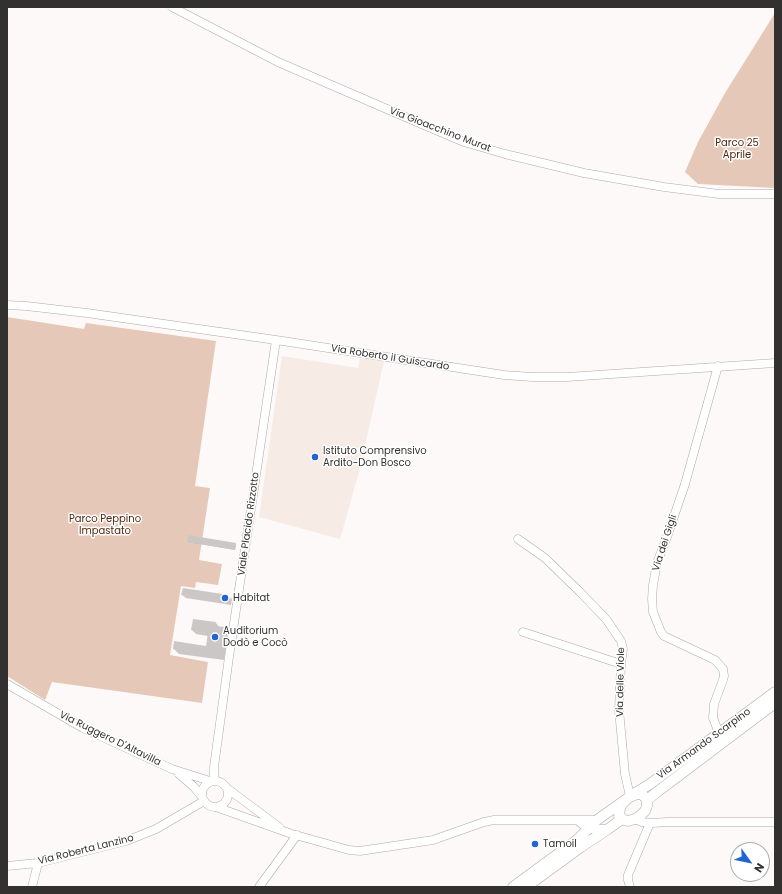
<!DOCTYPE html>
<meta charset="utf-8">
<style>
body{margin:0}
#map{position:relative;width:782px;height:894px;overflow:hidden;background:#fdf9f8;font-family:Poppins,sans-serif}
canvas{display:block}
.frame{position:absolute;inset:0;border:8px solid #323130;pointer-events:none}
.north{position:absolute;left:730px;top:842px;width:40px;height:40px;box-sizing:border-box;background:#fff;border:1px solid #adadac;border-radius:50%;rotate:123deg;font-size:11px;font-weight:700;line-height:16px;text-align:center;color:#323130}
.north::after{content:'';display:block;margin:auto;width:14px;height:18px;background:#2065d1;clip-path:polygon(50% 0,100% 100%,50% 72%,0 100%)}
</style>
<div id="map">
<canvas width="782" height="894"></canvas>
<div class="frame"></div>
<div class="north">N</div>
</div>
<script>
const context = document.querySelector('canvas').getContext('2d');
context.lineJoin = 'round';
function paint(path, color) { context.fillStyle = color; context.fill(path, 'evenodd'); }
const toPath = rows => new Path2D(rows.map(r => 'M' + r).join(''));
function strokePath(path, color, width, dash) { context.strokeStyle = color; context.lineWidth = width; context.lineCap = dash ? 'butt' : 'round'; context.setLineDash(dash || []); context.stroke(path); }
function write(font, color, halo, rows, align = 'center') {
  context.font = font + ' Poppins,sans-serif'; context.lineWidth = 3; context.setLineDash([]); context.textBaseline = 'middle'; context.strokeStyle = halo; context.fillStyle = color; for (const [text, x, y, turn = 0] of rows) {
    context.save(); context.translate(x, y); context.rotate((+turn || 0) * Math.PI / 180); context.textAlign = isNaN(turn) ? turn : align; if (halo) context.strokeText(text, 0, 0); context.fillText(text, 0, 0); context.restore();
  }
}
paint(toPath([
 [282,356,358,368,360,358,384,361,359,472,340,539,259,517]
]), '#f6ebe5');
paint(toPath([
 [775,13,775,188,698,184,685,172,698,142,725,93],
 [7,317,84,329,86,323,216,341,195,486,210,488,199,560,222,564,218,585,196,582,195,588,181,586,170,655,208,662,202,703,52,682,45,700,7,676]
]), '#e6c8b8');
paint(toPath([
 [188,542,236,544,236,545,235,550],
 [182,595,228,596,232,599,231,605,186,598],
 [216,623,220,628,223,628,228,633,224,660,179,654,174,649,207,647,208,636,196,634,192,630]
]), '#0003');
paint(toPath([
 [188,535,236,543,235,550,187,542],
 [183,588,229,595,228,602,181,595],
 [193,619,216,622,215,626,224,627,219,656,173,649,174,641,206,646,208,633,191,630]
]), '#cac7c5');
const minor = toPath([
 [172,7,278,62,424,125,464,142,505,154,584,173,664,187,719,194,775,194],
 [7,305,26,306,87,313,276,340,504,375,532,377,567,377,775,363],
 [718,366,685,484,668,534,657,563,653,585,652,599,653,612,661,632,664,636,715,660,723,669,724,676,723,680,714,704,713,718,719,733],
 [518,539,545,558,580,592,606,619,621,641,623,649,621,664,619,710,625,774,630,796],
 [523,632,621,664],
 [7,684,83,728,172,769,210,781],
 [179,774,194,787,202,797],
 [214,780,214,767,229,657,276,340],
 '202 794a13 13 0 1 1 26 0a13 13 0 1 1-26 0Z',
 [228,789,279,827],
 [216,807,275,828,292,834,349,850,360,851,433,840,484,822,494,820,577,820],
 [635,819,642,822,652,823,667,822,775,822],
 [597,820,577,820,588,829,608,829],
 [7,866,38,863,126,841,156,829,204,801],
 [32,887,38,863],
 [259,887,297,835],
 [630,887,628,880,628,875,650,823]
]);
const tertiary = toPath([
 [632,795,650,784,775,692],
 [647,800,657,792,775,703],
 [513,887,577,840,597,820,628,798,637,794,641,794,645,797,647,800,647,806,645,811,640,816,635,819,628,821,624,820,619,816,620,808,623,803,628,798],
 [526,887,581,847,608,829,622,819]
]);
strokePath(minor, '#adaaa8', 9);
strokePath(tertiary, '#adaaa8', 11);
strokePath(minor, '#fff', 8);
strokePath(tertiary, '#fff', 10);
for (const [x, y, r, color] of [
 [315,457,4,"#2065d1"],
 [225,598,4,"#2065d1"],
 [215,637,4,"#2065d1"],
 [535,844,4,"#2065d1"]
]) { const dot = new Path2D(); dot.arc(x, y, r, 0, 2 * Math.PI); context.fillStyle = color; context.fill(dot); strokePath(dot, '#fff', 1.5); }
write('10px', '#323130', '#fff', [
 ["Via Gioacchino Murat",440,130,21],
 ["Via Roberto il Guiscardo",390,358,9],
 ["Viale Placido Rizzotto",249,524,-82],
 ["Via dei Gigli",665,543,-72],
 ["Via delle Viole",621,682,-89],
 ["Via Ruggero D'Altavilla",110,739,26],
 ["Via Armando Scarpino",704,744,-36],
 ["Via Roberta Lanzino",86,850,-14]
]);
write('10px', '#4e260d', '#fff', [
 ["Parco 25",737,143],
 ["Aprile",737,155],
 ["Parco Peppino",105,519],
 ["Impastato",105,531]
]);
write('10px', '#323130', '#fff', [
 ["Istituto Comprensivo",323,451],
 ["Ardito-Don Bosco",323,463],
 ["Habitat",233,598],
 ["Auditorium",223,631],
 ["Dodò e Cocò",223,643],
 ["Tamoil",543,844]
], 'left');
</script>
